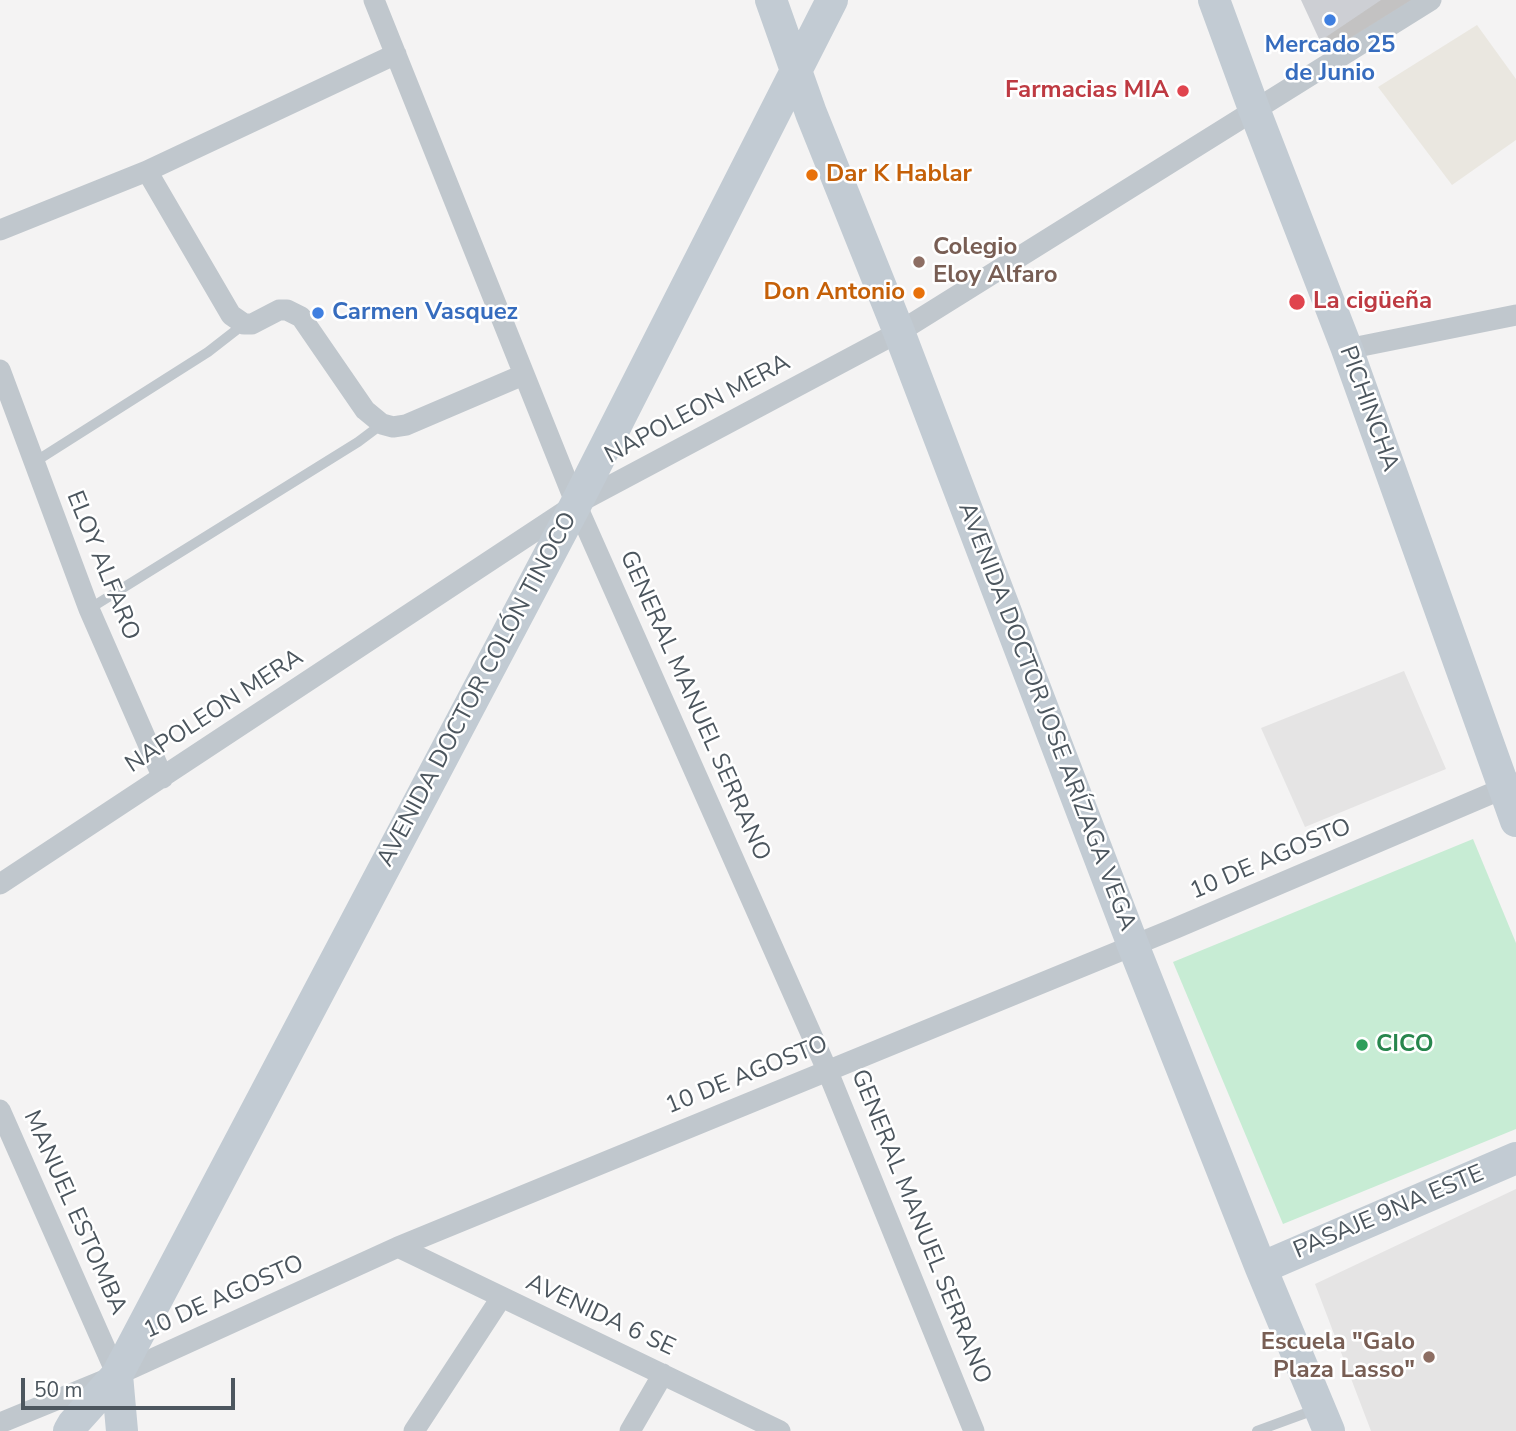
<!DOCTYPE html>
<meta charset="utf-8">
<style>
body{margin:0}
#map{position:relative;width:1516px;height:1431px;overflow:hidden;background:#f4f3f3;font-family:"Nunito Sans",sans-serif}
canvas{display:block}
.scale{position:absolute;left:21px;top:1378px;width:214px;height:32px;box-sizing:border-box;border:4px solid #4c565e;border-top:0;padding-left:9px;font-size:21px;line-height:24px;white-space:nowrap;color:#4c565e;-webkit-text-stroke:5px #fff;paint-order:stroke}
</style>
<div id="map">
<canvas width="1516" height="1431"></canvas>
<div class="scale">50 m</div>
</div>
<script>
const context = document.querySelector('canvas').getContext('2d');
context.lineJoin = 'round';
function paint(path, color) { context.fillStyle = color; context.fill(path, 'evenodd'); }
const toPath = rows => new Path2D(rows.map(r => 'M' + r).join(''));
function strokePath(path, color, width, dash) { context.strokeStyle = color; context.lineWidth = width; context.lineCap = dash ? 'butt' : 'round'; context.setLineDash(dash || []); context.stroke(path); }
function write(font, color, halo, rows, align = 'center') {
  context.font = font + ' "Nunito Sans",sans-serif'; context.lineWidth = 5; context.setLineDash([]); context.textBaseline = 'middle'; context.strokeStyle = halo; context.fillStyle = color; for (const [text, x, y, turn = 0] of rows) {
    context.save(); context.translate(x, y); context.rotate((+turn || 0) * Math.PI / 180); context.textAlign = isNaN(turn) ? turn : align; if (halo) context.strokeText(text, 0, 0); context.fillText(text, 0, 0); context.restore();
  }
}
paint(toPath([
 [1477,25,1516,79,1516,140,1452,185,1378,87]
]), '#eae7e0');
paint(toPath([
 [1404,671,1446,769,1305,827,1261,728],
 [1516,1189,1516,1431,1371,1431,1315,1284]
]), '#e5e4e4');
paint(toPath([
 [1473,839,1516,943,1516,1129,1283,1224,1173,962]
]), '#c7ecd4');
paint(toPath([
 [1303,0,1424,0,1333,60]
]), '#0003');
paint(toPath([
 [1301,0,1381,0,1320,41]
]), '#cdcfd4');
strokePath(toPath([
 [33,463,208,352,244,324],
 [89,609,358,442,382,424],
 [1257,1431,1317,1409]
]), '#c0c7cd', 10);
strokePath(toPath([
 [374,0,576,504,828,1072,974,1431],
 [147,171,231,315,244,324,252,324,279,310,287,310,301,317,365,410,382,424,393,427,406,425,523,375],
 [0,230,147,171,396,54],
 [1347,349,1516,315],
 [0,370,89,609,163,778],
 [0,884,576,504,899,332,1431,0],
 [0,1110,117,1375],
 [398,1247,780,1431],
 [0,1423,117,1375,398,1247,1176,928,1516,783],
 [414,1431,501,1298],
 [630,1431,663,1374]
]), '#c0c7cd', 21);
strokePath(toPath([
 [771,0,811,113,899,332,1133,945,1261,1268,1329,1431],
 [1214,0,1254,109,1347,349,1516,821],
 [1261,1268,1516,1158],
 [117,1375,122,1431],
 [69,1431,73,1424,117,1375,576,504,832,0]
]), '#c2cbd3', 32);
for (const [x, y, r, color] of [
 [1330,20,7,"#3f7fe0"],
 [1183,91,7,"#e0444e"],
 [812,175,7,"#e8710a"],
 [919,262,7,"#8d6e63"],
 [919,293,7,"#e8710a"],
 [1297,302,9,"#e0444e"],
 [318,313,7,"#3f7fe0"],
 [1362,1045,7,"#2e9e5b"],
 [1429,1357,7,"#8d6e63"]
]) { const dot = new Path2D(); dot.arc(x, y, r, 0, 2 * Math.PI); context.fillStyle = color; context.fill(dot); strokePath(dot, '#fff', 2.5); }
write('bold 24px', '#366cbe', '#fff', [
 ["Mercado 25",1330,46],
 ["de Junio",1330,74],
 ["Carmen Vasquez",332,313,"left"]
]);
write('bold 24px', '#be3a42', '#fff', [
 ["Farmacias MIA",1169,91],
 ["La cigüeña",1313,302,"left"]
], 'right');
write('bold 24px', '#c56008', '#fff', [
 ["Dar K Hablar",826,175],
 ["Don Antonio",905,293,"right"]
], 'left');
write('bold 24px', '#785e54', '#fff', [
 ["Colegio",933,248],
 ["Eloy Alfaro",933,276],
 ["Escuela \"Galo",1415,1343,"right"],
 ["Plaza Lasso\"",1415,1371,"right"]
], 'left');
write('24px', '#4c565e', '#fff', [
 ["PICHINCHA",1368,409,70],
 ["NAPOLEON MERA",698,410,-28],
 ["ELOY ALFARO",102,566,68],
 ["AVENIDA DOCTOR COLÓN TINOCO",478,690,-62],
 ["GENERAL MANUEL SERRANO",694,706,66],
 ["NAPOLEON MERA",215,712,-33],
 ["AVENIDA DOCTOR JOSE ARÍZAGA VEGA",1046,717,69],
 ["10 DE AGOSTO",1271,860,-23],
 ["10 DE AGOSTO",747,1076,-22],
 ["MANUEL ESTOMBA",74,1213,66],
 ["PASAJE 9NA ESTE",1389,1213,-23],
 ["GENERAL MANUEL SERRANO",920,1227,68],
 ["10 DE AGOSTO",224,1298,-24],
 ["AVENIDA 6 SE",600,1316,25]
]);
write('bold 24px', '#27864d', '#fff', [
 ["CICO",1376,1045]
], 'left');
</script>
